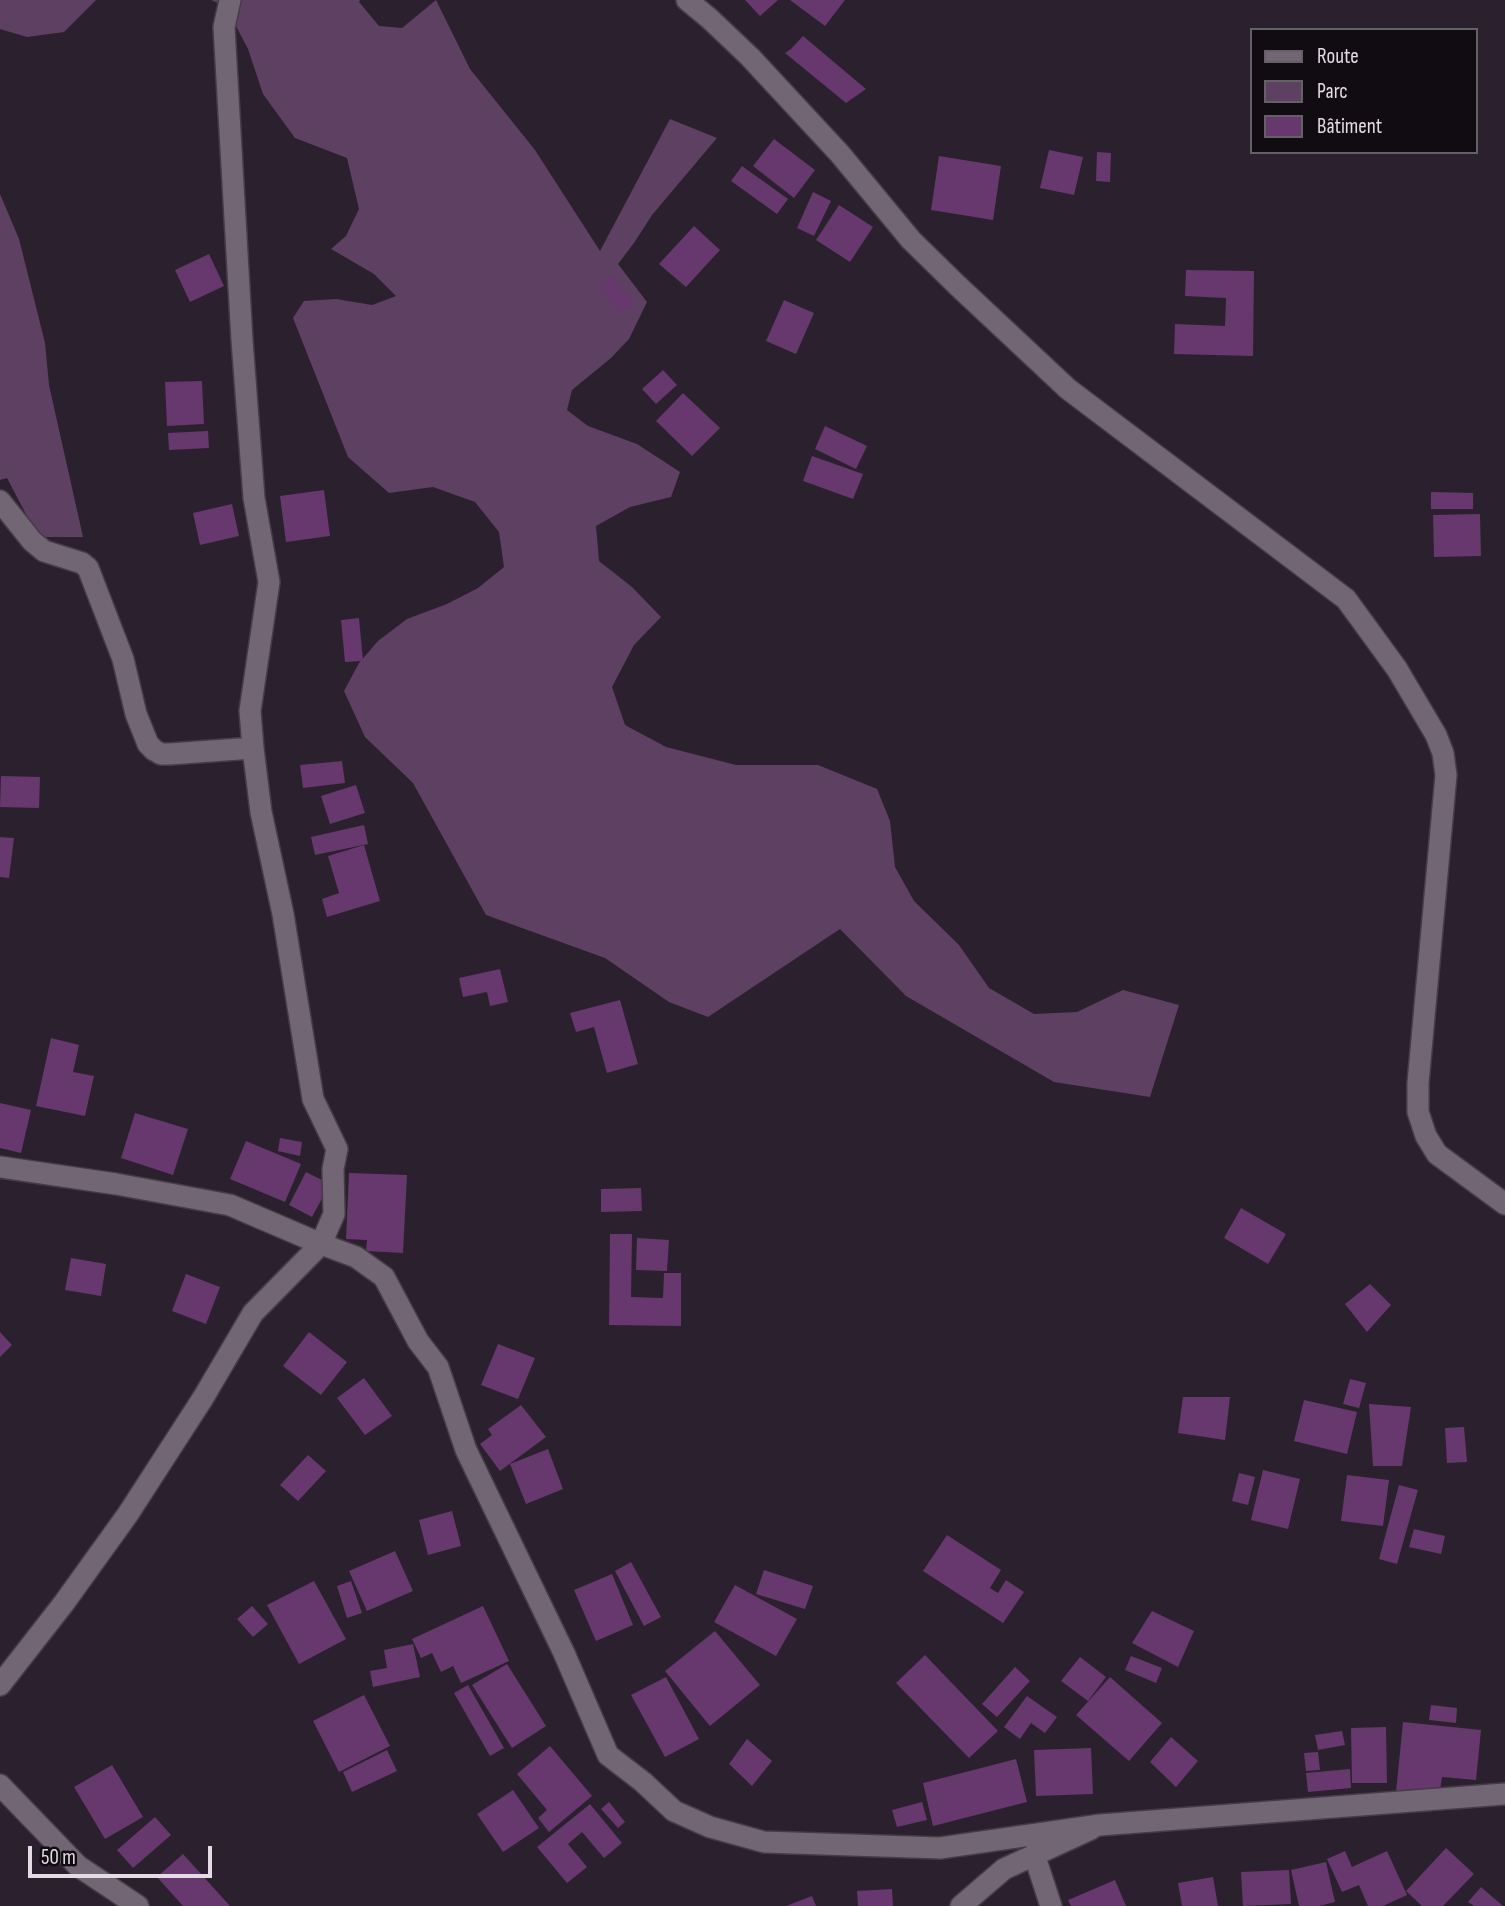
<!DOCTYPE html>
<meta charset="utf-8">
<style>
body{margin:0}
#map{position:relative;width:1505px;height:1906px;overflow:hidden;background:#2b202d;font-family:"Sofia Sans Condensed",sans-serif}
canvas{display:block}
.legend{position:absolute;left:1250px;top:28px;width:228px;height:126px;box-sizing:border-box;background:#110c11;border:2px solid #655f66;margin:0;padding:9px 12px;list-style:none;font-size:21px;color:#e4dce5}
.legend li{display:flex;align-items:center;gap:14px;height:35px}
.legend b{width:35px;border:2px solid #655f66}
.scale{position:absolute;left:28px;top:1846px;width:184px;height:32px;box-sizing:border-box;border:4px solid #e4dce5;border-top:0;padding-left:9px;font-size:21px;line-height:24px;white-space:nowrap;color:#e4dce5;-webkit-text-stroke:5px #110c11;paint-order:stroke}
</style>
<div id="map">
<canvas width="1505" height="1906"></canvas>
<ul class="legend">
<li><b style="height:9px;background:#726574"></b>Route</li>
<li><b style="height:19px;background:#5e4063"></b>Parc</li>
<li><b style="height:19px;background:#66386d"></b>Bâtiment</li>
</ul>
<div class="scale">50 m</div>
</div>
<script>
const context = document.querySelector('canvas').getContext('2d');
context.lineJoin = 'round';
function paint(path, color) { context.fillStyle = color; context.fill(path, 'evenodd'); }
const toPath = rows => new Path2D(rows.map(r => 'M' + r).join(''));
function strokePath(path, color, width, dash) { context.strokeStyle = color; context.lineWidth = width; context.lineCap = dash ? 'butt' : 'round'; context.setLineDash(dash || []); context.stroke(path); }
paint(toPath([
 [0,0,96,0,64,32,27,37,0,29],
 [211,0,360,0,359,2,379,26,402,28,436,0,470,69,535,150,600,251,670,119,717,138,652,215,634,243,618,264,647,302,629,339,611,358,572,390,567,410,588,426,637,444,680,472,671,497,630,507,596,526,599,561,632,587,661,617,634,645,612,687,625,725,666,747,736,765,818,765,877,789,890,821,895,867,914,901,959,945,989,988,1034,1014,1077,1012,1123,990,1179,1005,1150,1097,1054,1082,906,996,840,929,708,1017,669,1002,605,958,486,915,413,783,365,737,344,691,359,663,378,641,407,619,447,604,478,588,504,567,499,532,475,502,433,487,389,493,348,457,293,318,304,301,336,299,372,305,396,296,374,274,331,249,346,236,359,209,347,158,295,138,263,94,248,49,226,7],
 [0,194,19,239,45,343,49,385,83,537,38,537,7,478,0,480]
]), '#5e4063');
paint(toPath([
 [745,0,778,0,760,16],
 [790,0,845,0,825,26],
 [803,36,866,89,846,103,785,53,791,49],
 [774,139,815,170,794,198,753,166],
 [1049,150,1083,157,1074,195,1040,188],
 [1097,152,1111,153,1110,182,1096,181],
 [939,156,1001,166,993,220,931,210],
 [742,166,788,199,777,214,731,181],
 [813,192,831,201,814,236,797,228],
 [839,205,873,227,850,262,816,240],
 [694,226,720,250,686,287,659,264],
 [209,254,224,286,190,302,175,270],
 [1186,270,1254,271,1253,356,1174,354,1175,324,1225,326,1226,298,1185,296],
 [611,276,634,302,621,313,598,287],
 [784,300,814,313,796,354,766,341],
 [663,370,677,385,656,404,642,389],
 [202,381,204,424,167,426,165,382],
 [683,393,720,428,692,456,656,421],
 [825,426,867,446,856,469,815,449],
 [208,431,209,448,169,450,168,433],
 [812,456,863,474,853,499,803,481],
 [324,490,330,536,286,542,280,496],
 [1431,492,1473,493,1473,509,1431,509],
 [232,504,239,536,200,545,193,513],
 [1480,514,1481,556,1434,557,1433,515],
 [359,618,363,661,345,662,341,620],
 [342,761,345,783,303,788,300,765],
 [1,776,40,777,39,808,0,807],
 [356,785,365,813,330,824,321,796],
 [364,825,368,844,315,855,311,837],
 [0,837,14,838,9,878,0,877],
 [364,845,380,901,327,917,322,899,339,893,328,856],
 [500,969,508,1002,490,1006,487,992,463,997,459,978],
 [620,1000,638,1064,607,1073,594,1027,576,1032,570,1013],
 [51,1038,79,1045,73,1072,94,1076,85,1116,36,1106],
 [0,1103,31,1110,21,1153,0,1148],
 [135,1113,188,1129,173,1175,121,1158],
 [280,1138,302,1142,300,1156,278,1151],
 [246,1141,301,1164,285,1202,230,1179],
 [306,1172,330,1184,312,1217,289,1205],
 [349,1173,407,1175,403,1253,366,1251,367,1240,346,1239],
 [641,1188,642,1211,601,1212,601,1189],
 [1241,1208,1286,1234,1268,1264,1224,1238],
 [610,1234,632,1234,631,1297,663,1298,664,1273,681,1273,681,1326,609,1325],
 [637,1238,669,1240,667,1271,636,1270],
 [71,1258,106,1264,101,1296,65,1290],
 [186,1274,220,1287,206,1324,172,1311],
 [1370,1284,1391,1305,1367,1332,1345,1304],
 [0,1332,12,1345,0,1357],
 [309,1332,347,1362,321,1395,283,1366],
 [498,1344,535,1358,518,1399,481,1385],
 [364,1378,392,1416,365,1435,337,1398],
 [1350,1379,1366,1383,1359,1408,1343,1404],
 [1183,1397,1230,1397,1225,1440,1178,1433],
 [1304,1400,1357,1412,1347,1454,1294,1441],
 [1369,1404,1411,1407,1402,1466,1373,1466],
 [521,1405,546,1437,500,1471,480,1444,492,1435,488,1429],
 [1464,1427,1467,1462,1447,1463,1445,1428],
 [548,1449,563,1489,526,1504,510,1464],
 [308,1455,326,1471,298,1501,280,1485],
 [1263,1470,1300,1479,1288,1529,1251,1520],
 [1239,1473,1255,1477,1248,1505,1232,1501],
 [1347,1475,1389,1480,1383,1526,1341,1521],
 [1399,1485,1418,1490,1397,1564,1379,1559],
 [452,1511,461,1546,428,1555,419,1520],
 [1414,1529,1445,1536,1441,1554,1409,1547],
 [947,1535,1001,1570,990,1588,998,1593,1006,1580,1024,1592,1003,1623,923,1571],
 [395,1551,413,1591,367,1611,349,1571],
 [631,1562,661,1617,644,1626,615,1571],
 [764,1570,813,1586,805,1609,756,1594],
 [612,1574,633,1625,596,1641,574,1590],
 [314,1581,346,1639,299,1664,267,1605],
 [351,1581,362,1613,347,1618,337,1586],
 [735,1585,797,1619,776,1656,714,1622],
 [252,1606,268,1624,253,1637,237,1619],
 [483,1606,509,1661,461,1683,453,1666,441,1672,432,1653,421,1658,412,1639],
 [1152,1611,1194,1631,1178,1667,1132,1643],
 [715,1631,760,1685,710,1726,665,1671],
 [413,1644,420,1677,373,1687,370,1671,387,1668,384,1650],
 [925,1655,998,1731,969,1758,896,1683],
 [1131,1656,1162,1668,1156,1683,1125,1670],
 [1080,1657,1106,1677,1088,1701,1061,1681],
 [507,1664,546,1726,512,1748,472,1685],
 [1015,1667,1030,1681,997,1717,982,1704],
 [666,1677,699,1739,665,1757,631,1695],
 [1110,1677,1162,1723,1129,1761,1076,1715],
 [468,1685,504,1748,490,1756,454,1693],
 [364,1695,390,1746,339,1772,313,1721],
 [1027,1696,1057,1717,1045,1733,1031,1723,1020,1739,1004,1727],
 [1431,1705,1457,1708,1456,1723,1429,1720],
 [1403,1722,1481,1730,1476,1780,1442,1777,1439,1797,1396,1792],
 [1386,1727,1387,1783,1352,1783,1351,1728],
 [1342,1731,1345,1745,1318,1750,1315,1735],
 [1171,1737,1198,1761,1176,1787,1150,1762],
 [747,1739,772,1761,752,1786,729,1764],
 [550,1746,592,1796,549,1832,538,1818,547,1810,517,1774],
 [1091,1748,1093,1794,1036,1796,1034,1750],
 [387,1750,397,1771,352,1792,343,1772],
 [1318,1752,1320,1770,1306,1771,1304,1753],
 [1016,1759,1027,1802,933,1826,923,1783],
 [112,1765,143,1817,105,1839,74,1787],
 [1350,1769,1351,1788,1308,1792,1306,1773],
 [513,1790,539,1828,503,1852,477,1814],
 [609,1802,625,1822,618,1828,601,1809],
 [922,1802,927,1820,897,1827,892,1810],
 [590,1804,622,1843,604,1858,582,1832,568,1844,587,1867,567,1883,537,1847],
 [155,1817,171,1835,133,1868,117,1850],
 [1446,1848,1474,1874,1443,1906,1422,1906,1406,1891],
 [1345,1851,1352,1867,1387,1851,1407,1895,1383,1906,1368,1906,1359,1885,1342,1892,1327,1859],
 [183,1854,230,1906,183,1906,157,1877],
 [1326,1862,1335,1902,1319,1906,1299,1906,1291,1870],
 [1289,1870,1291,1904,1243,1906,1241,1872],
 [1213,1877,1218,1906,1182,1906,1178,1883],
 [1115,1880,1126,1906,1071,1906,1068,1900],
 [1481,1887,1503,1906,1474,1906,1468,1902],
 [892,1889,893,1906,858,1906,857,1891],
 [812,1896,816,1906,786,1906]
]), '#66386d');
const street = toPath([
 [687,0,710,19,750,57,840,154,911,240,958,286,1068,389,1346,599,1397,669,1436,735,1443,753,1446,775,1418,1083,1418,1112,1426,1136,1437,1154,1505,1204],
 [0,501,32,541,44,551,82,563,88,568,123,659,136,714,148,744,154,750,161,754,170,754,253,748],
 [0,1685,64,1603,128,1514,203,1398,253,1313,321,1244,334,1214,333,1169,337,1149,313,1099,283,914,261,812,253,748,250,711,269,582,254,498,242,340,224,27,230,0],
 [0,1785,78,1866,138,1906],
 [1034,1854,1051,1906],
 [961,1906,1004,1869,1091,1829]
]);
const secondary = toPath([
 [0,1167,116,1184,230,1205,321,1244,356,1257,384,1277,418,1341,438,1367,466,1450,564,1653,608,1755,643,1782,674,1811,710,1827,764,1842,940,1848,1100,1825,1505,1794]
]);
strokePath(street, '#453c47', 24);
strokePath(secondary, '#453c47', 24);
strokePath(street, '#726574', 21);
strokePath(secondary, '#726574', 21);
</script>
